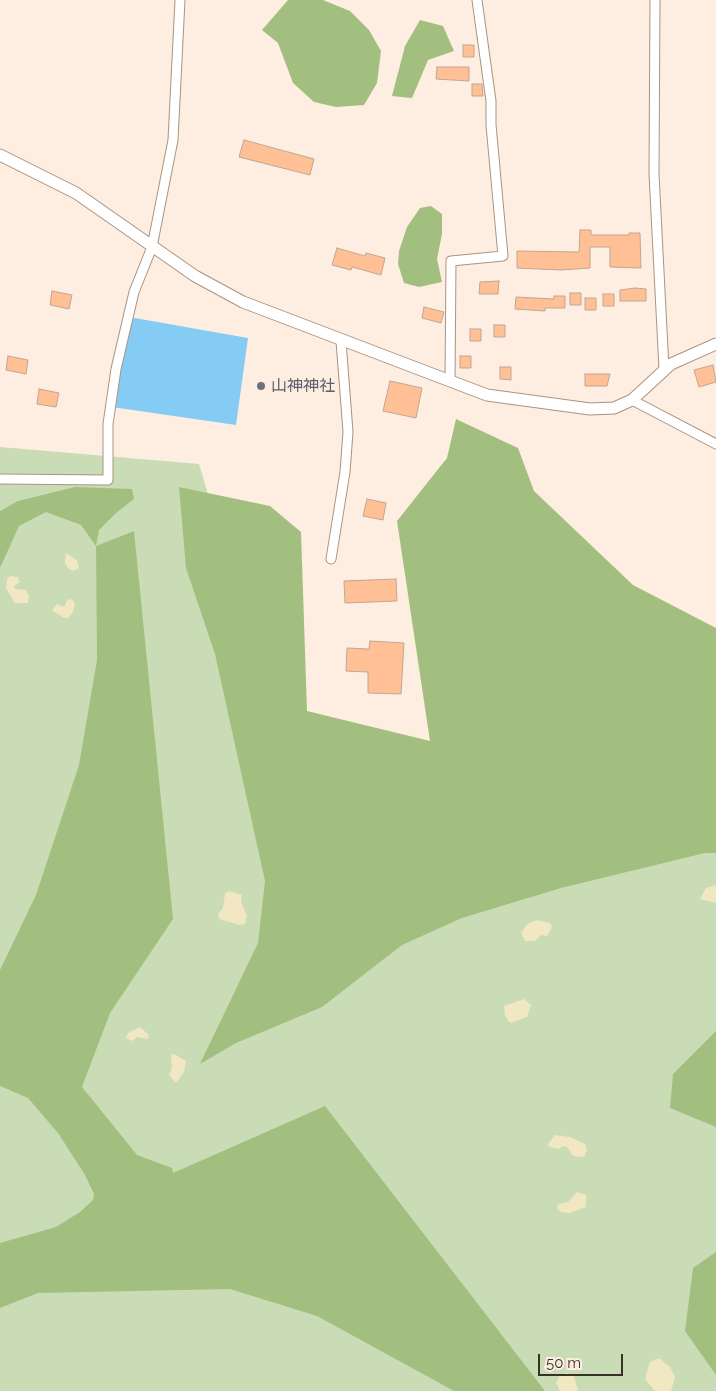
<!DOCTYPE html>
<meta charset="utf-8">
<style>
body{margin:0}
#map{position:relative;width:716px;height:1391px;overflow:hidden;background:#fdeee1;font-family:Raleway,sans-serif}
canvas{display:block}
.scale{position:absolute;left:538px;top:1354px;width:85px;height:22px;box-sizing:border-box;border:2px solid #393028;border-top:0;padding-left:6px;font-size:15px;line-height:18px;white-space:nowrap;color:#393028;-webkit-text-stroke:4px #fdeee1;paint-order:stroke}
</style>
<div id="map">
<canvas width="716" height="1391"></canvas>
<div class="scale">50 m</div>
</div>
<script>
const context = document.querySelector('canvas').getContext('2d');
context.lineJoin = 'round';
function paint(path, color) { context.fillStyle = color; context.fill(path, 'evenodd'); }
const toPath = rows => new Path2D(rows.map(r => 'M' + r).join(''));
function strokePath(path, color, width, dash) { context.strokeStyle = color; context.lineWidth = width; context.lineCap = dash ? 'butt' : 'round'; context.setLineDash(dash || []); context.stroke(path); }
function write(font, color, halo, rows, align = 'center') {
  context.font = font + ' Raleway,"Noto Sans JP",sans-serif'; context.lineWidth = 4; context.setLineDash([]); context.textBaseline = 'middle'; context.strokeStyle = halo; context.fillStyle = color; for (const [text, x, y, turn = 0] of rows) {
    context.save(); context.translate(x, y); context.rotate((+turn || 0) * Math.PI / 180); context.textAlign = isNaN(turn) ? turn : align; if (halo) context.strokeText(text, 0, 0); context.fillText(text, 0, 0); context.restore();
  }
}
paint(toPath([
 [0,447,199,464,332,908,716,812,716,1391,0,1391]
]), '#cadcb5');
paint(toPath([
 [288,0,323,0,350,11,369,30,381,51,377,83,364,105,336,107,314,102,293,83,278,43,262,30],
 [420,20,443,26,454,51,428,60,412,98,392,96,405,46],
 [431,206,442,214,442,234,437,259,442,282,419,287,404,283,398,264,399,251,407,227,420,208],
 [456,419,518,448,534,491,633,585,716,628,716,853,705,853,561,888,462,918,402,945,322,1007,236,1043,200,1064,258,943,265,881,215,654,186,568,179,487,270,506,301,532,307,711,430,741,397,521,447,458],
 [75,487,132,489,134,499,116,513,99,530,96,546,134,531,173,919,110,1013,82,1087,137,1155,172,1168,173,1173,325,1106,545,1391,454,1391,317,1316,230,1289,38,1293,0,1308,0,1243,56,1227,80,1212,93,1200,94,1194,85,1175,58,1133,28,1098,0,1086,0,970,36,895,79,765,97,660,96,546,81,525,46,512,19,526,0,568,0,511,18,501],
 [716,1031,716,1127,670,1108,673,1074],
 [716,1252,716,1375,685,1331,693,1268]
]), '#a3bf7f');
paint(toPath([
 [66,553,77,560,79,568,73,571,68,568,65,563],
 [10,576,18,577,20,582,14,586,15,589,26,590,29,596,28,603,15,603,6,588,7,579],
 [68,599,73,600,75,605,73,612,68,618,64,618,52,610,57,604,64,607],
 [716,885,716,903,700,899,706,888],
 [229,891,242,895,241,902,247,916,245,924,240,925,219,919,218,914,223,908,225,893],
 [537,920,550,923,552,927,549,933,547,936,541,935,535,941,525,941,521,933,527,924],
 [524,999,531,1005,527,1017,510,1023,505,1016,504,1006],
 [140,1027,149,1035,148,1039,137,1037,132,1041,126,1038,128,1033],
 [174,1054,186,1061,184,1072,176,1083,169,1075,172,1068,171,1055],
 [555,1135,570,1137,585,1144,587,1150,584,1157,573,1156,567,1147,562,1146,559,1149,549,1147,548,1144],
 [577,1192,586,1195,586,1207,570,1213,561,1212,557,1208,558,1204,568,1202],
 [659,1358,670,1367,675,1377,671,1391,655,1391,645,1379,650,1362],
 [567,1373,574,1376,578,1391,560,1391,556,1383,560,1375]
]), '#f1e7c2');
paint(toPath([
 [129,317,248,338,236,425,112,407]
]), '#84ccf4');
const building = toPath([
 [463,45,474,45,474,57,463,57,463,45],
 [437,67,469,67,469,81,436,79,437,67],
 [472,84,482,84,483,96,472,96,472,84],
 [244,140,314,159,310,175,239,157,244,140],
 [580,230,591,230,591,235,629,235,629,233,640,233,641,268,610,267,610,247,590,247,590,268,561,270,517,268,517,251,579,252,580,230],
 [337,248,365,256,366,253,385,258,381,275,352,267,351,270,332,265,337,248],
 [499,281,498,294,479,294,480,282,499,281],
 [635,288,646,289,646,301,620,301,620,290,635,288],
 [52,291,72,295,69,309,50,305,52,291],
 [570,293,581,293,581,305,570,305,570,293],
 [603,294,614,294,614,306,603,306,603,294],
 [554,296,565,296,565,308,545,308,545,311,515,309,516,297,554,299,554,296],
 [585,298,596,298,596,310,585,310,585,298],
 [424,307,444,312,441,323,422,318,424,307],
 [494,325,505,325,505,337,494,337,494,325],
 [470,329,481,329,481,341,470,341,470,329],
 [8,356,28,360,26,374,6,370,8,356],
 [460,356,471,356,471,368,460,368,460,356],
 [713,365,716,382,699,387,694,370,713,365],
 [500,367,511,367,511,380,500,379,500,367],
 [585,374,610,374,607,386,585,386,585,374],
 [390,381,422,388,416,418,383,411,390,381],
 [39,389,59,393,56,407,37,404,39,389],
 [367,499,386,503,383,520,363,516,367,499],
 [396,579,397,601,345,603,344,581,396,579],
 [370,641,404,643,401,694,368,693,368,672,346,671,347,648,369,649,370,641]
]);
paint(building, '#fec094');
strokePath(building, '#c0a695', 1);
const minor = toPath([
 [655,0,654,174,664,369],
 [450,381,451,261,503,256,491,125,491,101,477,0],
 [632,400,716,444],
 [0,479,108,480,108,424,116,369,134,292,152,247,173,140,180,0],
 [331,559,345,472,348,432,341,341]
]);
const tertiary = toPath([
 [0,155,76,193,195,276,243,302,487,395,590,409,614,408,632,400,671,364,716,344]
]);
strokePath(minor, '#ab9480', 11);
strokePath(tertiary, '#ab9480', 13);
strokePath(minor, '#fff', 9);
strokePath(tertiary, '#fff', 11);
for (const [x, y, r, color] of [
 [261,386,5,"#6b7280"]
]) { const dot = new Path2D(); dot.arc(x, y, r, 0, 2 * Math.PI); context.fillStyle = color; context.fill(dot); strokePath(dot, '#fdeee1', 2); }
write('16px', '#5b616d', '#fdeee1', [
 ["山神神社",271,386]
], 'left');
</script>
